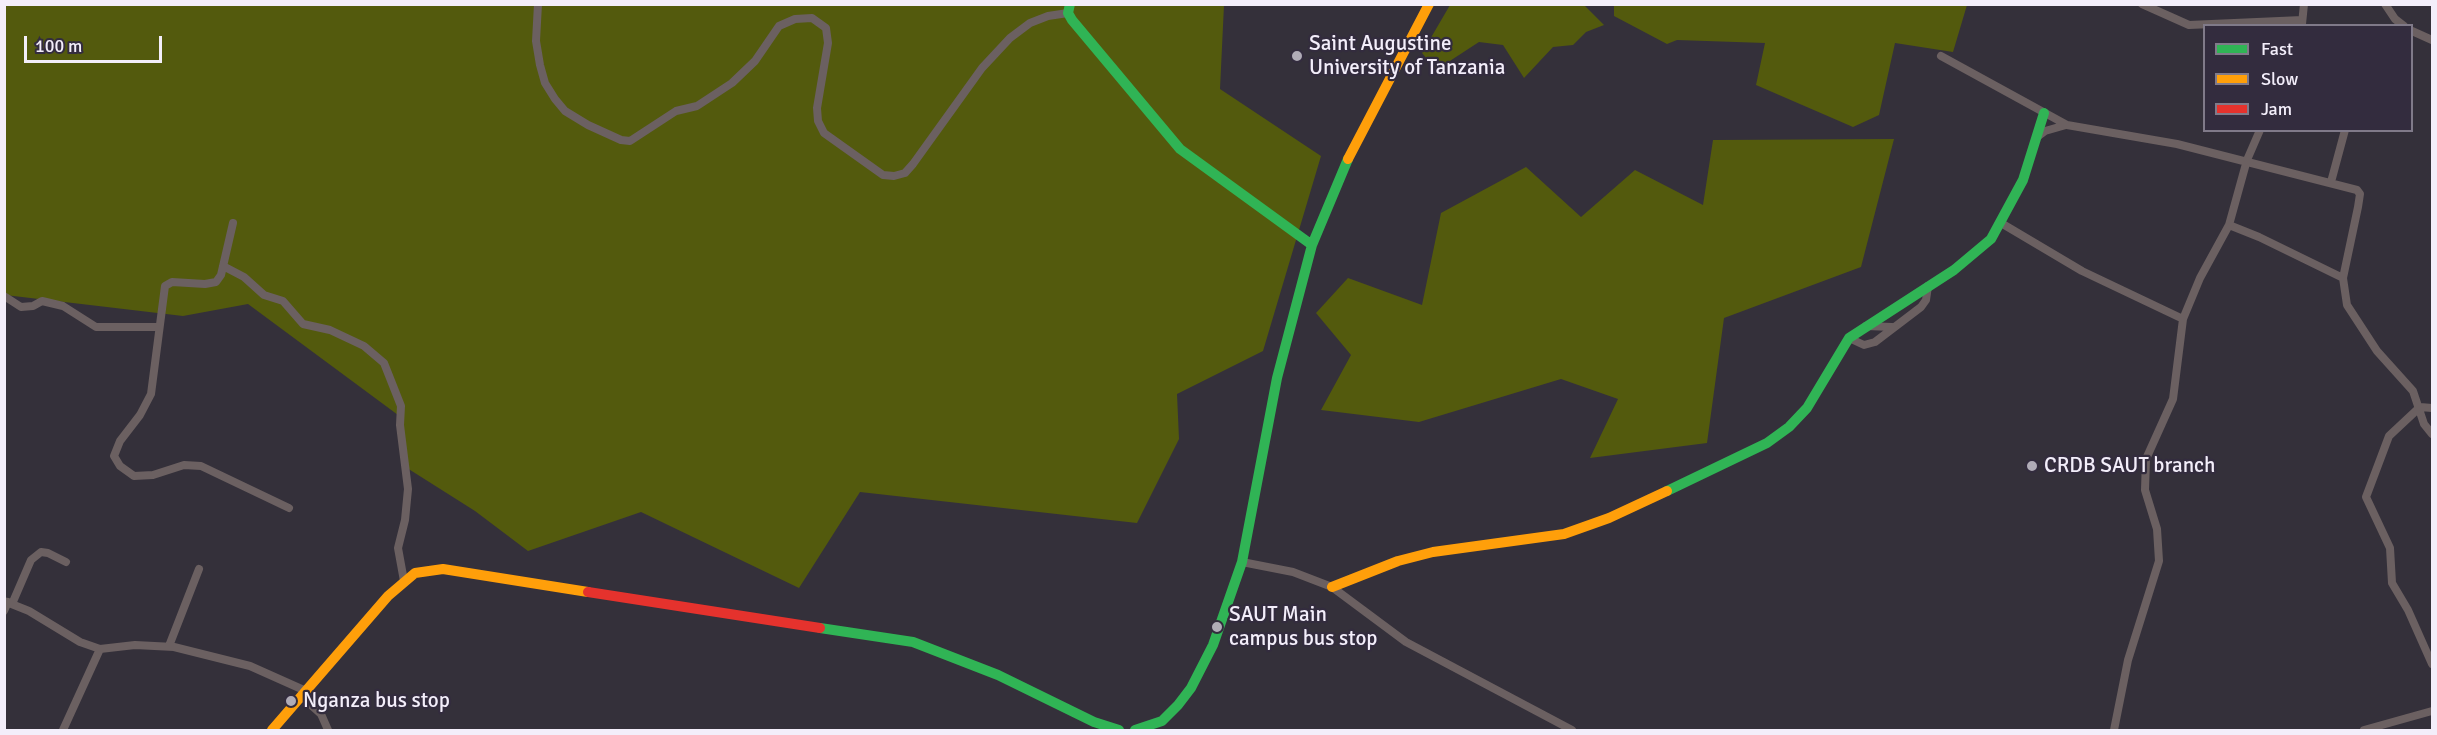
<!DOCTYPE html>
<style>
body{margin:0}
#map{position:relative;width:2437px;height:735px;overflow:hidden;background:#34303a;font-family:Signika,sans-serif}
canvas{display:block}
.frame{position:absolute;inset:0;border:6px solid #f3eefa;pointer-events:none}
.legend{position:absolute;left:2203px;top:24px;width:210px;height:108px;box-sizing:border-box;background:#332c3e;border:2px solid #807a89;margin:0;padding:8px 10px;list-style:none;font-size:18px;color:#f3eefa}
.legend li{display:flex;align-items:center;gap:12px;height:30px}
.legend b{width:30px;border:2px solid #807a89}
.scale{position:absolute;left:24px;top:36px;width:138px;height:27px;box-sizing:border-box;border:3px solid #f3eefa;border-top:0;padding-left:8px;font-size:18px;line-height:21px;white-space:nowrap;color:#f3eefa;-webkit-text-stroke:4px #332c3e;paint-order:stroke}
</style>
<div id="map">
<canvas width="2437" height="735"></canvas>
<div class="frame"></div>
<ul class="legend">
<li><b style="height:8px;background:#30b455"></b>Fast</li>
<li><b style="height:8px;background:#ff9f0a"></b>Slow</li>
<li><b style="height:8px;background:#e5322d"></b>Jam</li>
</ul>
<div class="scale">100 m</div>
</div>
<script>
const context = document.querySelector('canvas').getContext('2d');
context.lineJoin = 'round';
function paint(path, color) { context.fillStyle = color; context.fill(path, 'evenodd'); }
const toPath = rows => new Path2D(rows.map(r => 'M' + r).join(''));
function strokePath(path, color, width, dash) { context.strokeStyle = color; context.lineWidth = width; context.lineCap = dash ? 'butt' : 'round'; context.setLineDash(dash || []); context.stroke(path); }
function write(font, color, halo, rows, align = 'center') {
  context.font = font + ' Signika,sans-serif'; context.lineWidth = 4.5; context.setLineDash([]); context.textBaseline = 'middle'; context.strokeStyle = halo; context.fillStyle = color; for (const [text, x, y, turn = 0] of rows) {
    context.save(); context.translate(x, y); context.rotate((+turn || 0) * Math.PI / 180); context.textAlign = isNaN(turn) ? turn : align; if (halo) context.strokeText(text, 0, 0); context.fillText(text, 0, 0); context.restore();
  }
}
paint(toPath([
 [5,5,1224,5,1220,89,1321,156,1263,351,1177,394,1179,439,1137,523,860,492,799,588,641,512,528,551,475,511,407,468,398,415,248,304,183,316,5,295],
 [1450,5,1584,5,1604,25,1586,32,1573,45,1553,47,1524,78,1503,45,1479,42,1436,70,1422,53],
 [1614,5,1614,4,1967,5,1953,52,1895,43,1879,115,1853,127,1756,85,1765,43,1677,40,1667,44,1614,16],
 [1894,139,1861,267,1724,318,1707,443,1590,458,1618,399,1561,379,1419,422,1321,410,1351,355,1316,313,1348,278,1422,305,1441,213,1526,167,1581,217,1635,170,1703,205,1713,140]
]), '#535a0d');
strokePath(toPath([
 [538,4,536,41,540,65,545,83,555,99,565,111,588,125,621,140,630,141,676,111,697,106,732,83,755,61,779,26,795,19,812,18,826,28,828,43,817,108,818,121,824,133,883,175,894,176,905,173,913,164,982,68,1010,38,1030,23,1048,16,1068,13],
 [2142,4,2189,25,2302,20],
 [2385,4,2395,19,2404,26],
 [2302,24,2304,4],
 [2412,31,2432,40],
 [1941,56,2067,125,2177,144,2357,190,2360,194,2358,207,2343,278,2347,305,2377,351,2413,391,2424,424,2432,434],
 [2037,137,2045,131,2066,125],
 [2331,182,2345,130],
 [233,223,221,275,216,282,205,284,172,282,165,286,151,394,140,415,120,441,114,456,120,466,134,476,153,475,184,465,201,466,289,508],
 [2001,223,2082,271,2183,319],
 [2229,225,2259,237,2343,278],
 [223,266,244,277,264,295,283,301,303,324,330,330,364,346,384,363,401,406,400,425,408,489,405,520,398,548,404,581],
 [4,296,21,307,33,306,42,301,63,306,96,327,158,327],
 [1866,326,1892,327],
 [1849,338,1864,345,1875,342,1921,307,1926,300,1928,286],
 [2432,408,2420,407,2389,436,2366,497,2390,548,2392,583,2408,610,2432,664],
 [1242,562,1293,572,1332,587,1406,642,1572,730],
 [4,601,29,611,80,642,100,649,135,645,174,647,250,666,306,691],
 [12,604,31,560,41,552,48,553,66,562],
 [4,611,8,602],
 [169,646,199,569],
 [302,697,321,714,328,730],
 [63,730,100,649],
 [2114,730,2128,660,2159,561,2157,529,2145,490,2146,459,2173,399,2183,319,2200,278,2229,225,2247,160,2260,130],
 [2364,730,2432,711]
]), '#6b6061', 8);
strokePath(toPath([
 [1070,4,1068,13,1072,20,1180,149,1312,245],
 [1667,491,1767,443,1789,427,1807,408,1849,338,1954,270,1991,239,2023,180,2044,113],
 [820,628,913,642,998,675,1094,722,1119,730],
 [1135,730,1162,721,1178,705,1191,688,1213,645,1242,562,1277,378,1312,245,1348,159]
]), '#30b455', 10);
strokePath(toPath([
 [1348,159,1429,4],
 [1332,587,1398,561,1433,552,1564,534,1609,518,1667,491],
 [272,730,388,596,415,573,443,569,588,592]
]), '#ff9f0a', 10);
strokePath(toPath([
 [588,592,820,628]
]), '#e5322d', 10);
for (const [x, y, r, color] of [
 [1297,56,6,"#b0acb7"],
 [2032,466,6,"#b0acb7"],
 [1217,627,6,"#b0acb7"],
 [291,701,6,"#b0acb7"]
]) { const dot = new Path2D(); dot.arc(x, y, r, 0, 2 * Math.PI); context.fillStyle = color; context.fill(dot); strokePath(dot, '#332c3e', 2); }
write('21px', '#f3eefa', '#332c3e', [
 ["Saint Augustine",1309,44],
 ["University of Tanzania",1309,68],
 ["CRDB SAUT branch",2044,466],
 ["SAUT Main",1229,615],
 ["campus bus stop",1229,639],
 ["Nganza bus stop",303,701]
], 'left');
</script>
